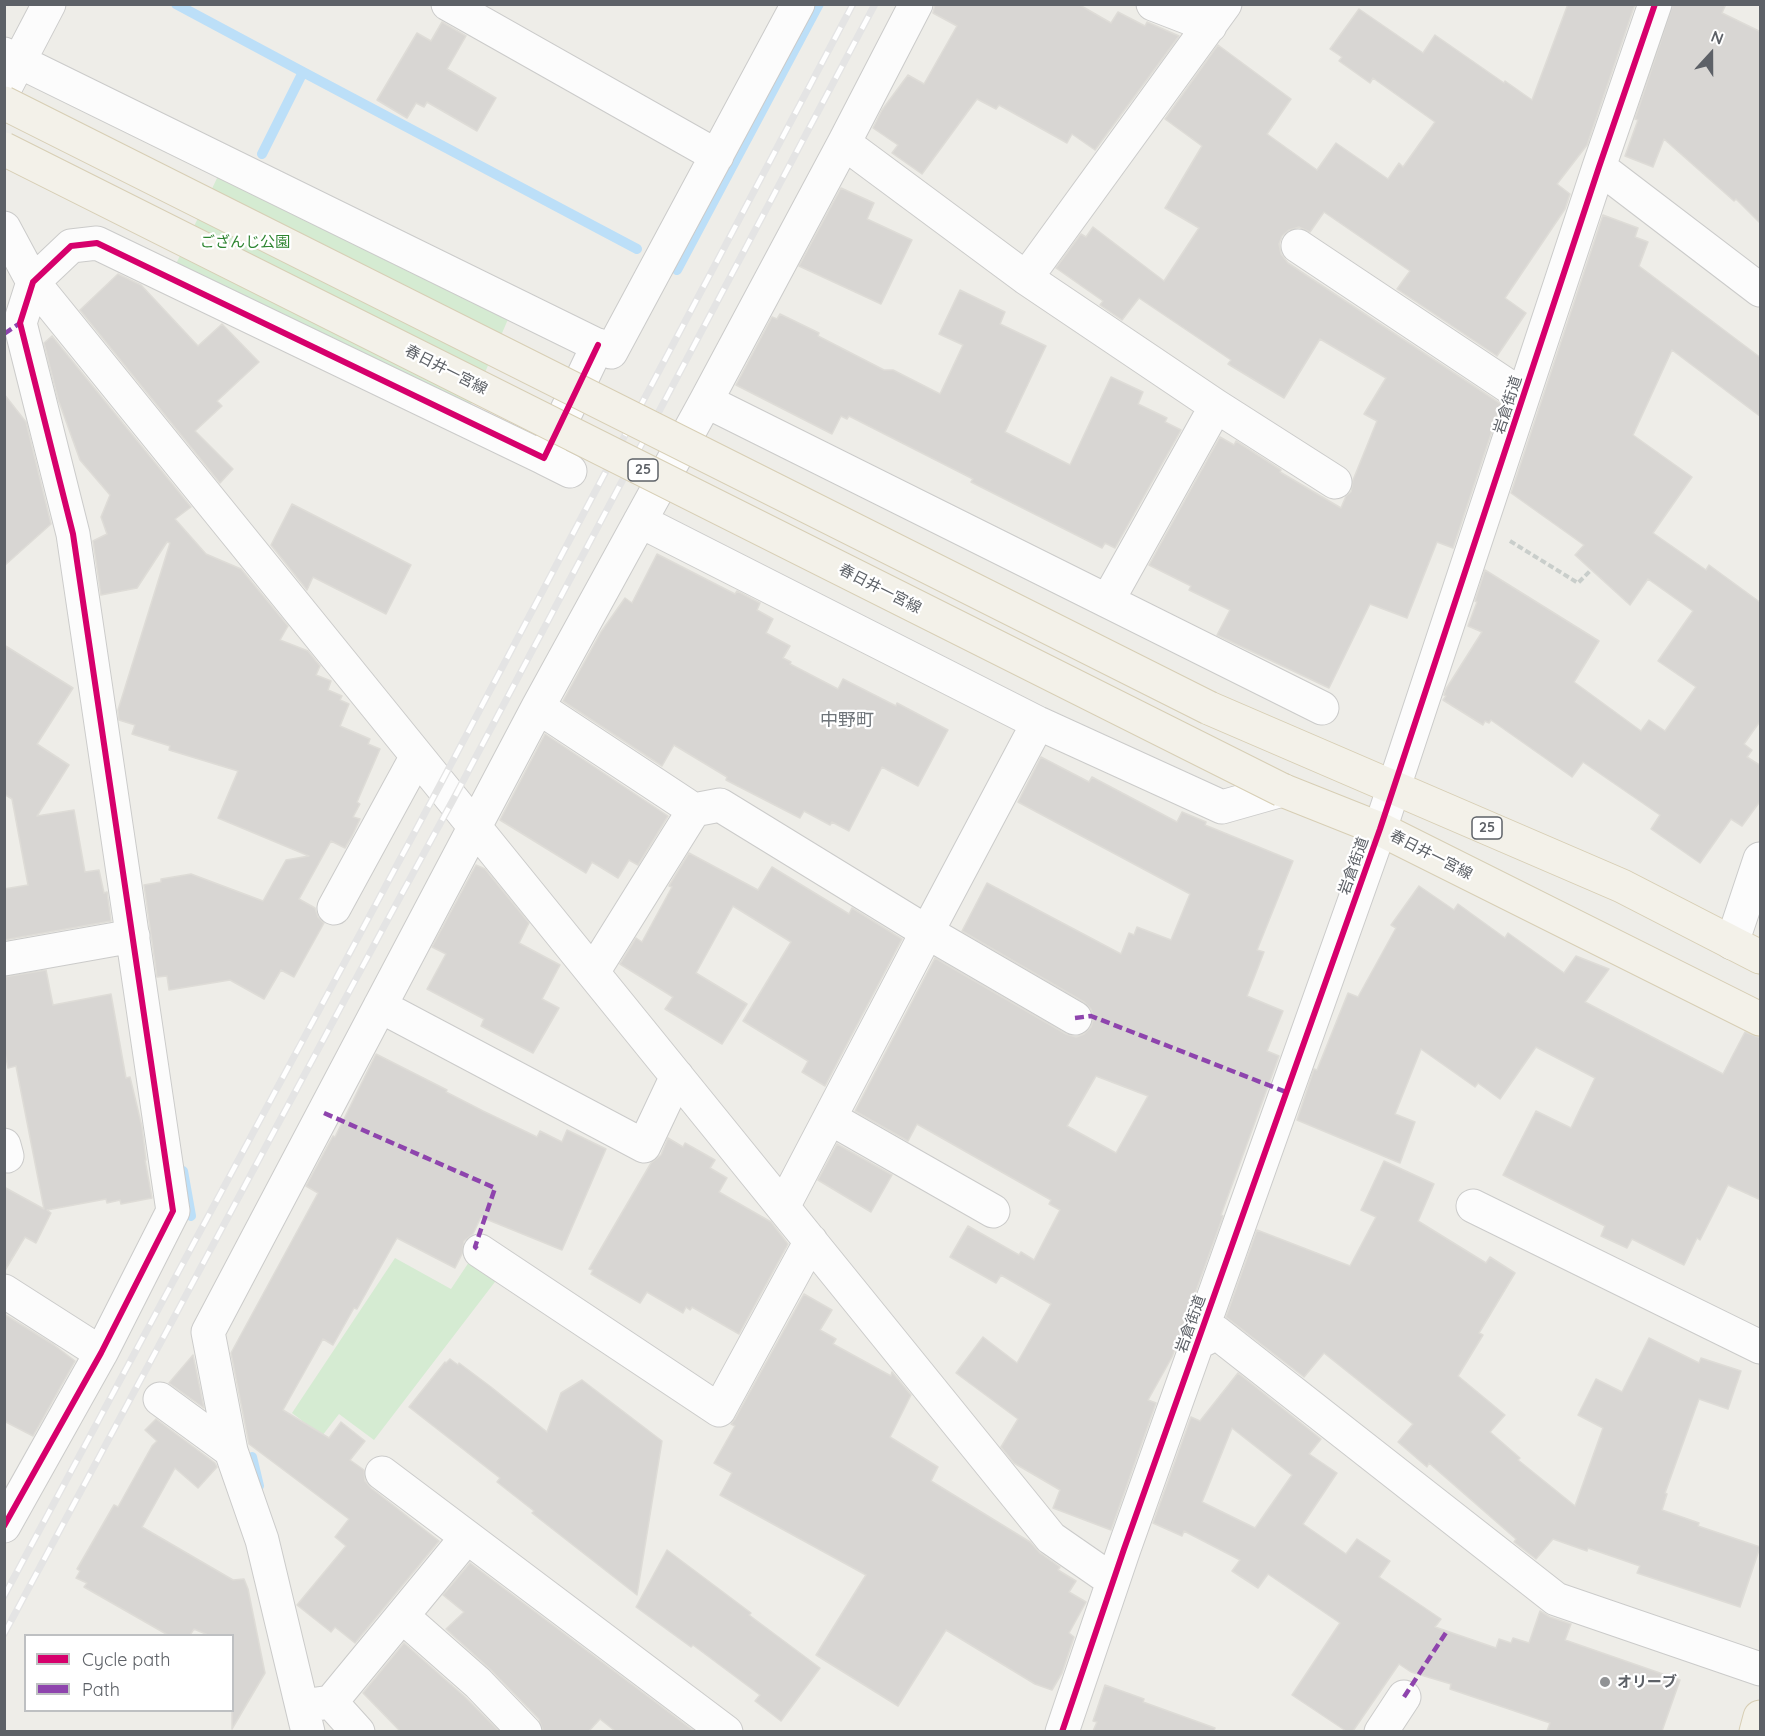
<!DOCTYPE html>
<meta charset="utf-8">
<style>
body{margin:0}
#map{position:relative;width:1765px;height:1736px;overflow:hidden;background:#eeede8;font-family:Quicksand,sans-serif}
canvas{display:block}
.frame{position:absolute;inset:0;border:6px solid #5d6167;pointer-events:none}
.legend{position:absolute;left:24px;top:1634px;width:210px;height:78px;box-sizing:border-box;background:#fff;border:2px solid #bec0c2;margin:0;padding:8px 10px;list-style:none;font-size:18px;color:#5d6167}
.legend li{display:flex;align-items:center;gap:12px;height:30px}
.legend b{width:30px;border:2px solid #bec0c2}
.north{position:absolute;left:1681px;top:24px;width:60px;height:60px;-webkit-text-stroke:4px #fff;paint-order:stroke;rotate:21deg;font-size:16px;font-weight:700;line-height:24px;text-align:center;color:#5d6167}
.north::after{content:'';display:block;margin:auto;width:21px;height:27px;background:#5d6167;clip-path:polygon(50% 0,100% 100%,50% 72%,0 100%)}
</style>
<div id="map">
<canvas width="1765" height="1736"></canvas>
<div class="frame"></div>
<ul class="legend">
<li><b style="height:8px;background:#d6006c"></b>Cycle path</li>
<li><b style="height:8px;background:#8e44ad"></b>Path</li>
</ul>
<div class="north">N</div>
</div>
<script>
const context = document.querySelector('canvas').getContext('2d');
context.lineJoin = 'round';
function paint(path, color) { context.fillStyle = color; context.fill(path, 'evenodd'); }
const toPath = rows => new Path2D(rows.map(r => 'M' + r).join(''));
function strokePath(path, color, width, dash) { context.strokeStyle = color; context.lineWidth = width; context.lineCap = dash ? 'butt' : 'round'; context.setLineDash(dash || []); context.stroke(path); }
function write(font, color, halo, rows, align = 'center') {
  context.font = font + ' Quicksand,"Noto Sans JP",sans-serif'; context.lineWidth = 4.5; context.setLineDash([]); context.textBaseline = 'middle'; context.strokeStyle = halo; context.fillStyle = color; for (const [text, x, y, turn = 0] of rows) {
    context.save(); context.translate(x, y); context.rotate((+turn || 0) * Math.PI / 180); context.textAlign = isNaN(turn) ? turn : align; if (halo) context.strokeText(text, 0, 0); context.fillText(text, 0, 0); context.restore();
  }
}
paint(toPath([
 [219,174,509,317,470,407,176,264],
 [473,1256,501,1274,374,1440,339,1414,322,1436,292,1413,395,1258,451,1289]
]), '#d5ebd2');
strokePath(toPath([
 [176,4,303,72],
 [262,154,303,72,637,249],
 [677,270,819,4],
 [183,1171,191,1216],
 [252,1457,259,1486]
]), '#bcdff8', 10);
const building = toPath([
 [935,4,1078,4,1111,23,1118,12,1145,26,1147,22,1179,36,1095,150,1072,134,1067,143,999,105,996,109,977,99,922,174,892,153,898,145,873,128,882,110,908,75,924,84,957,26,933,13,935,4],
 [1568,4,1635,4,1587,145,1557,184,1570,194,1565,209,1505,298,1526,313,1497,356,1397,289,1410,271,1324,212,1310,232,1299,227,1289,230,1282,236,1279,244,1281,254,1288,263,1501,404,1453,548,1437,542,1407,618,1370,604,1329,688,1217,635,1230,610,1189,590,1191,586,1149,565,1220,437,1234,445,1236,441,1281,470,1280,472,1341,508,1346,496,1351,492,1353,480,1377,421,1364,414,1386,378,1320,339,1284,398,1228,364,1231,360,1139,298,1122,320,1100,305,1103,301,1056,268,1081,234,1086,237,1093,227,1164,281,1199,228,1165,208,1202,146,1165,119,1218,45,1291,99,1267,134,1317,170,1336,143,1388,179,1399,163,1403,167,1435,122,1373,78,1370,83,1339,61,1342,57,1330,49,1359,9,1423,53,1435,35,1504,83,1505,81,1532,100,1568,4],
 [1673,4,1726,4,1722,13,1761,32,1761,224,1736,199,1734,201,1664,139,1653,167,1625,156,1638,120,1635,119,1673,4],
 [442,22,466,36,447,69,496,98,477,131,427,102,424,107,416,103,407,118,377,100,417,33,431,41,442,22],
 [841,188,874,203,867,219,912,240,881,304,799,266,841,188],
 [1603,215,1638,228,1635,237,1648,242,1639,266,1761,358,1761,417,1672,350,1633,435,1692,477,1653,533,1706,570,1709,565,1761,603,1761,720,1744,744,1752,750,1747,757,1761,766,1761,800,1742,826,1731,819,1700,863,1651,829,1660,815,1583,762,1572,777,1491,720,1489,723,1485,721,1483,725,1443,700,1446,696,1444,695,1446,689,1482,632,1468,626,1477,602,1475,601,1485,570,1599,641,1574,682,1641,731,1649,720,1665,731,1696,687,1658,661,1693,611,1648,579,1630,605,1575,555,1584,545,1511,493,1603,215],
 [118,274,141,285,198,346,222,324,259,362,217,401,222,406,195,431,233,469,220,483,80,310,118,274],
 [960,290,1005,312,1000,324,1046,346,1005,432,1070,465,1111,377,1143,392,1138,404,1167,418,1165,422,1181,430,1115,548,1105,543,1102,548,971,482,973,479,849,416,847,419,841,416,832,434,736,385,772,317,777,319,780,314,819,333,818,336,884,370,893,370,940,394,963,345,939,334,960,290],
 [52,336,191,507,175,519,206,554,241,569,288,626,280,640,308,651,320,666,316,675,331,681,328,690,342,696,340,700,349,704,340,726,370,739,368,744,380,749,357,802,360,804,353,817,360,819,352,836,345,848,331,841,299,899,315,908,318,917,324,923,294,977,281,970,264,999,230,980,169,990,167,976,157,977,144,885,161,882,161,879,191,874,263,901,286,860,309,856,218,818,238,771,169,750,170,746,132,734,135,725,119,720,118,710,170,543,167,542,137,588,101,595,93,541,107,534,101,517,110,495,80,460,58,399,44,343,52,336],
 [4,394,26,422,51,524,4,566,4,394],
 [292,504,411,565,386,614,313,577,307,590,271,545,292,504],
 [657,554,735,594,737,591,760,603,757,610,773,619,766,633,790,646,783,658,791,662,790,664,838,689,843,679,896,706,897,703,948,730,918,786,882,767,849,831,832,822,830,825,804,811,800,818,726,780,727,777,674,745,662,766,563,701,601,632,625,598,632,603,657,554],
 [4,645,73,688,37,744,69,765,37,816,74,810,85,872,99,870,104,893,107,892,111,921,4,940,4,889,28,885,12,799,4,794,4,645],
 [545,734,668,816,638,865,629,860,618,878,592,862,586,873,500,820,545,734],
 [1041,757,1089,782,1092,777,1177,822,1182,812,1206,822,1205,825,1293,861,1257,950,1264,952,1247,996,1283,1011,1267,1051,1279,1056,1221,1215,1223,1216,1172,1357,1148,1400,1156,1403,1111,1530,1053,1508,1060,1490,1014,1463,1001,1447,1018,1419,956,1373,983,1337,1017,1363,1051,1304,1001,1275,996,1283,950,1257,968,1226,1019,1255,1021,1252,1034,1260,1060,1210,1049,1204,1051,1200,917,1124,908,1141,855,1111,935,958,1066,1034,1076,1037,1084,1034,1091,1027,1094,1017,1091,1009,1084,1002,962,931,987,883,1121,954,1129,933,1134,935,1137,927,1171,940,1190,894,1018,802,1041,757],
 [1096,1076,1148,1096,1116,1153,1067,1126,1096,1076],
 [689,853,758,890,772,867,841,909,849,914,852,908,902,939,825,1086,802,1072,808,1061,743,1021,791,942,733,906,696,973,747,1004,722,1044,665,1009,673,997,620,964,636,938,642,942,672,887,669,886,689,853],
 [476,865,485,869,529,923,519,943,560,965,542,999,559,1008,533,1053,481,1026,484,1019,427,989,446,954,432,947,476,865],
 [1419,886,1454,910,1458,904,1505,938,1508,933,1564,973,1576,956,1609,969,1585,1002,1723,1074,1745,1032,1761,1038,1761,1200,1728,1185,1700,1240,1697,1238,1684,1265,1632,1239,1627,1248,1601,1236,1605,1226,1503,1175,1536,1111,1571,1128,1595,1078,1536,1047,1500,1099,1478,1083,1475,1087,1421,1049,1395,1114,1415,1122,1400,1163,1297,1120,1314,1069,1317,1070,1348,993,1358,997,1396,928,1391,925,1419,886],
 [46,970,53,1005,111,994,126,1078,130,1077,142,1127,146,1160,145,1160,152,1198,121,1204,120,1200,107,1203,106,1199,47,1210,51,1213,36,1243,25,1237,4,1272,4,1187,44,1209,16,1066,8,1068,4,1047,4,977,46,970],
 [376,1054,447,1090,446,1092,483,1111,537,1137,540,1131,562,1142,567,1130,606,1149,562,1250,481,1217,473,1234,464,1241,462,1254,455,1268,397,1238,357,1309,354,1308,333,1345,323,1339,283,1410,329,1438,341,1422,365,1441,350,1460,364,1470,365,1481,371,1488,439,1541,355,1643,335,1627,331,1632,297,1605,346,1546,335,1537,349,1519,249,1444,231,1353,318,1193,306,1186,333,1136,335,1137,376,1054],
 [668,1138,683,1147,685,1143,715,1160,710,1168,727,1178,719,1192,771,1222,788,1244,739,1334,692,1307,690,1310,686,1307,683,1313,647,1292,640,1303,591,1274,593,1270,589,1269,651,1163,661,1155,668,1138],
 [837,1144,892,1175,871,1212,818,1180,837,1144],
 [1384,1161,1434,1184,1418,1221,1486,1263,1490,1257,1515,1273,1479,1333,1483,1335,1458,1376,1505,1415,1490,1432,1520,1458,1518,1460,1575,1506,1603,1428,1578,1415,1596,1379,1622,1392,1649,1338,1699,1363,1701,1358,1741,1371,1728,1409,1699,1399,1665,1493,1667,1494,1662,1510,1699,1523,1698,1526,1760,1547,1740,1607,1637,1573,1640,1566,1588,1548,1587,1551,1553,1539,1536,1559,1514,1542,1516,1539,1429,1463,1427,1467,1398,1442,1413,1424,1324,1353,1304,1377,1226,1317,1257,1230,1350,1266,1376,1217,1361,1210,1384,1161],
 [804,1294,832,1310,820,1330,836,1339,833,1344,891,1376,892,1372,911,1395,890,1437,938,1467,931,1481,1030,1542,1040,1553,1060,1567,1058,1570,1076,1581,1069,1592,1086,1602,1069,1633,1074,1637,1062,1673,1052,1690,1035,1684,946,1630,898,1706,816,1655,866,1575,720,1495,732,1473,714,1463,735,1426,731,1424,735,1419,804,1294],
 [4,1314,54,1345,75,1361,33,1436,4,1421,4,1314],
 [193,1355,204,1408,169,1383,193,1355],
 [450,1359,458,1365,459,1363,491,1387,547,1432,561,1393,582,1380,662,1441,637,1595,532,1513,534,1511,497,1482,500,1478,409,1407,445,1362,446,1363,450,1359],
 [1238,1373,1321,1439,1309,1454,1337,1473,1303,1524,1346,1554,1357,1539,1390,1561,1379,1577,1441,1619,1435,1627,1496,1648,1499,1639,1511,1643,1513,1638,1529,1643,1540,1611,1550,1617,1571,1624,1565,1640,1680,1680,1662,1731,1547,1731,1550,1723,1450,1689,1451,1684,1411,1672,1399,1664,1353,1731,1346,1731,1292,1695,1340,1623,1268,1574,1258,1588,1232,1571,1240,1560,1184,1531,1182,1536,1153,1523,1191,1417,1200,1421,1238,1373],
 [1232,1428,1292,1475,1255,1528,1202,1502,1232,1428],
 [156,1419,215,1463,217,1467,198,1488,175,1468,142,1527,233,1580,244,1579,248,1589,265,1673,232,1729,232,1635,208,1635,194,1629,190,1635,168,1635,84,1587,87,1583,76,1578,80,1571,77,1569,114,1505,118,1507,152,1446,157,1441,145,1430,156,1419],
 [667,1550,751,1613,749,1615,820,1668,781,1721,755,1701,760,1695,693,1645,691,1647,636,1607,667,1550],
 [470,1563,694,1731,615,1731,600,1719,589,1731,543,1731,539,1719,491,1670,446,1629,464,1612,443,1595,470,1563],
 [404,1643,465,1697,499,1731,400,1731,363,1693,404,1643],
 [1105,1685,1144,1699,1143,1702,1215,1728,1214,1731,1093,1731,1097,1722,1093,1721,1105,1685]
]);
paint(building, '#d8d6d3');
strokePath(building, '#dedcd7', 1.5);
const minor = toPath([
 [448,4,717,156],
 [916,4,844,143,1026,278,1216,406,1108,600],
 [1153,4,1210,26],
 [4,54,611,352,798,4],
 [4,90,49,4],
 [1599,167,1760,290],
 [4,228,33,282,1051,1538,1113,1581],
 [1298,246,1523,396],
 [1026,278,1225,4],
 [706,401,1322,708],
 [1216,406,1335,482],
 [544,458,570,471],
 [640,521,1038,723,1222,807,1282,790],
 [538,707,694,810,720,805,927,932,1038,723],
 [334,908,417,756],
 [1732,943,1760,859],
 [4,959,133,936],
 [593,972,694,810],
 [380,1006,644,1146,677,1076],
 [830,1118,993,1211],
 [4,1145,7,1156],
 [1473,1206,1760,1347],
 [783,1207,927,932,1075,1018],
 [480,1251,719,1410,811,1241],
 [4,1291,101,1353],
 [1197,1343,1217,1333,1556,1599,1760,1669],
 [160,1399,231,1451],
 [382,1473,467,1537],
 [4,1526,101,1353,173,1211,73,534,20,323,33,282,71,246,97,243,544,458,598,345],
 [402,1616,478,1683,525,1732],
 [331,1702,358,1732],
 [302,1706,331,1702,467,1537,726,1732],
 [308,1732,262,1540,231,1451,208,1332,538,707,706,401,844,143],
 [1062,1732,1124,1549,1380,829,1599,167,1655,4],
 [1381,1732,1404,1697]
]);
const major = toPath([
 [1209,708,1622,886,1760,957],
 [1282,790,1380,829,1760,1019],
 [1756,1732,1760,1717]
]);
strokePath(minor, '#cbcbca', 35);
strokePath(major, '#d7ceb4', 35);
strokePath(toPath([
 [1510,541,1578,583,1591,570]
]), '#c9cecb', 4, [6, 3]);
strokePath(minor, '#fcfcfc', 33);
strokePath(major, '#f3f1e9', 33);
const rail = toPath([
 [4,1596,440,785,853,4],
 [4,1634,387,921,453,800,875,4]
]);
strokePath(rail, '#e4e4e4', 7);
strokePath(rail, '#fff', 4.5, [14]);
const majorBridge = toPath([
 [4,103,1209,708],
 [4,149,1282,790]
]);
strokePath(majorBridge, '#d7ceb4', 35, []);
strokePath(majorBridge, '#f3f1e9', 33);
strokePath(toPath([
 [4,334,20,323],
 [1075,1018,1091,1016,1286,1092],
 [324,1113,495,1188,475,1247,480,1251],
 [1404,1697,1447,1631]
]), '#8e44ad', 4.5, [9, 4.5]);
strokePath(toPath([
 [4,1526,101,1353,173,1211,73,534,20,323,33,282,71,246,97,243,544,458,598,345],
 [1062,1732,1124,1549,1380,829,1599,167,1655,4]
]), '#d6006c', 6);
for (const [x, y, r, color] of [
 [1605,1682,6,"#909294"]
]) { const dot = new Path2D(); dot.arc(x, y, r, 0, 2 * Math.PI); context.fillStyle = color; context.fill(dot); strokePath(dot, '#fff', 2); }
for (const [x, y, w] of [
 [643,470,30],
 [1487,828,30]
]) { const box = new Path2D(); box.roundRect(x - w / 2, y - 11, w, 22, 4.5); context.fillStyle = '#fff'; context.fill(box); strokePath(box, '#5d6167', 1.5); }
write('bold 14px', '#5d6167', null, [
 ["25",643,470],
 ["25",1487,828]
]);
write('15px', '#2e8531', '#fff', [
 ["ござんじ公園",245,242]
]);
write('15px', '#5d6167', '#fff', [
 ["春日井一宮線",446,370,27],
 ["岩倉街道",1508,405,-72],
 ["春日井一宮線",880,589,27],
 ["春日井一宮線",1431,855,27],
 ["岩倉街道",1354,866,-70],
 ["岩倉街道",1191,1324,-70]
]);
write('bold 15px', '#5d6167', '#fff', [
 ["オリーブ",1617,1682]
], 'left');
write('18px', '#6e7479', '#fff', [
 ["中野町",847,721]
]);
</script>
